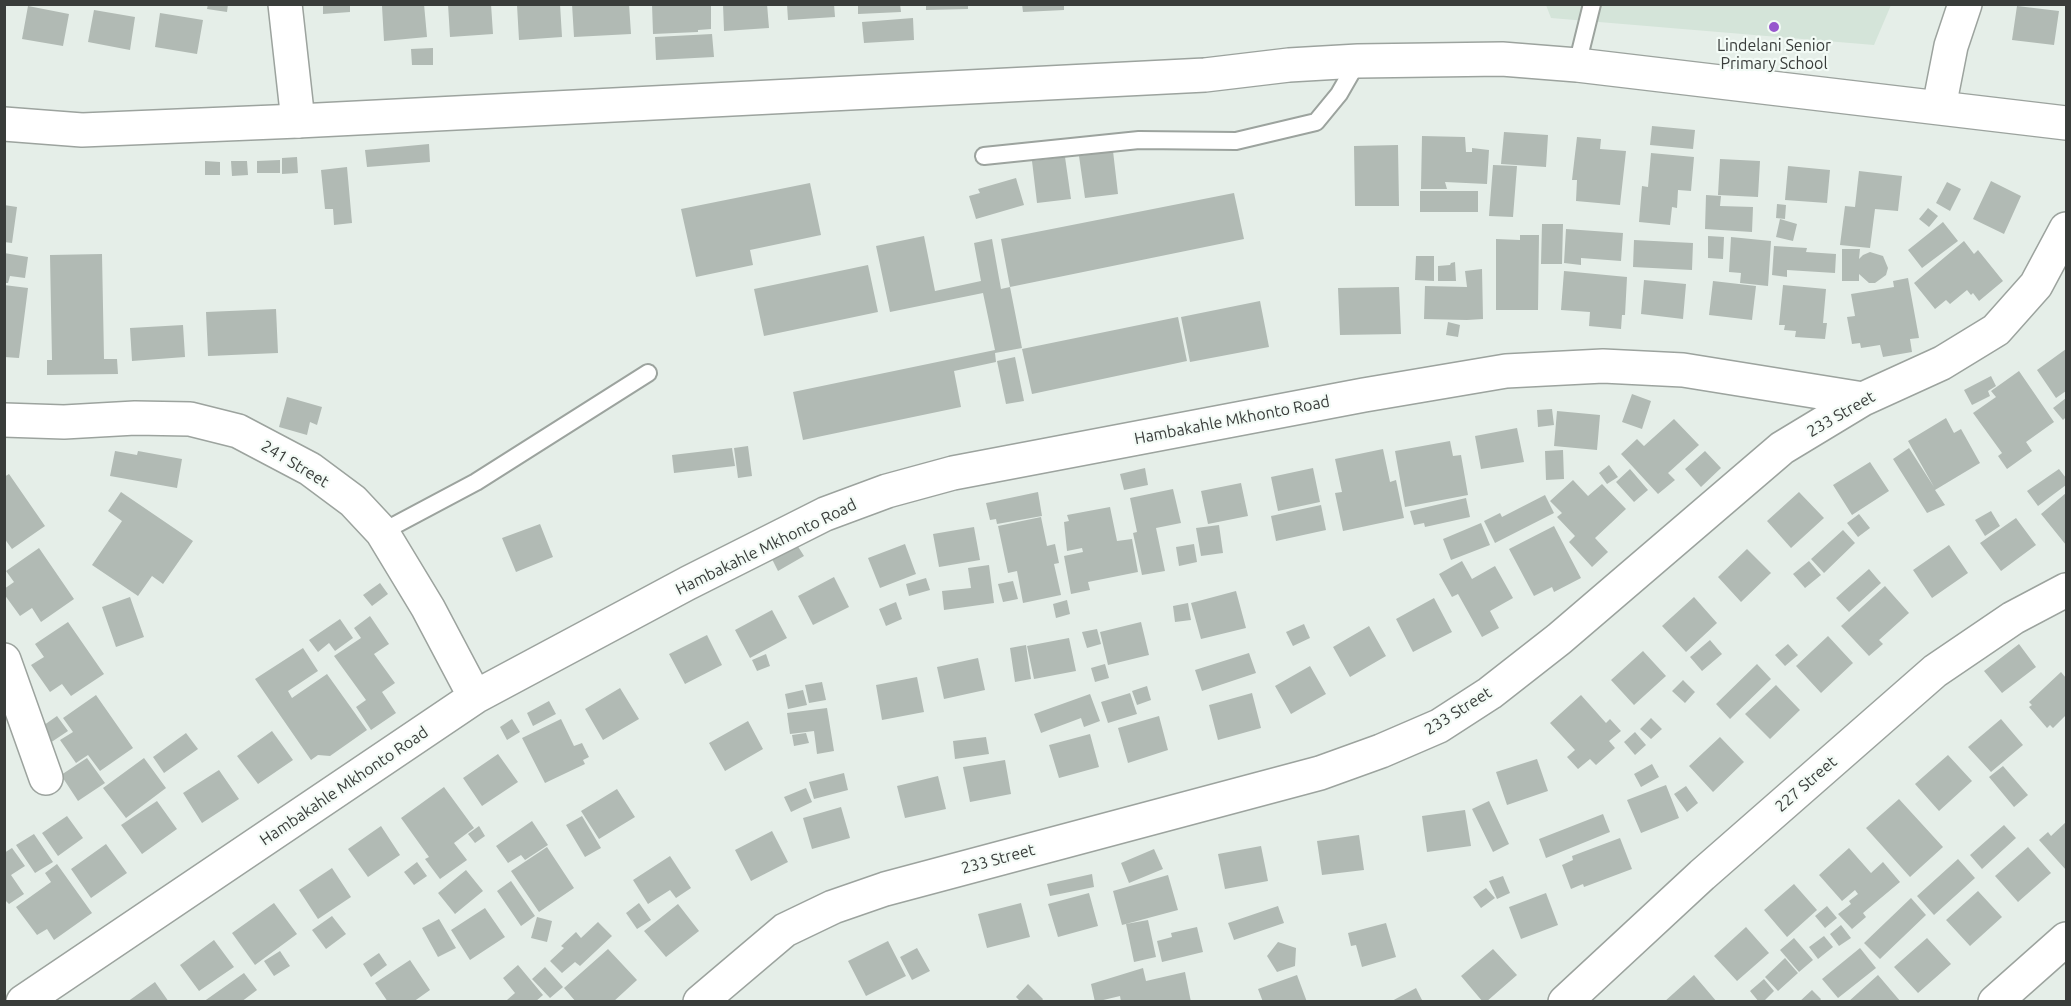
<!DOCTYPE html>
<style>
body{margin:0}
#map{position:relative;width:2071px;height:1006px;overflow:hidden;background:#e5eee8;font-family:Ubuntu,sans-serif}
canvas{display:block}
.frame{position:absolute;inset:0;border:6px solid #393c3a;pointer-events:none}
</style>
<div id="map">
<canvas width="2071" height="1006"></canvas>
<div class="frame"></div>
</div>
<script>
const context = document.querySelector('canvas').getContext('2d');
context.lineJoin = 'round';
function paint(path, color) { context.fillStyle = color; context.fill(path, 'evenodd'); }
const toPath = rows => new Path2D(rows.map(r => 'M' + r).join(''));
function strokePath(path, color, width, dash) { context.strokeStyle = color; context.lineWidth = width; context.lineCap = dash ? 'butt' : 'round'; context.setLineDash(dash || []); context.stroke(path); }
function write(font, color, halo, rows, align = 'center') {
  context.font = font + ' Ubuntu,sans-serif'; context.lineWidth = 4.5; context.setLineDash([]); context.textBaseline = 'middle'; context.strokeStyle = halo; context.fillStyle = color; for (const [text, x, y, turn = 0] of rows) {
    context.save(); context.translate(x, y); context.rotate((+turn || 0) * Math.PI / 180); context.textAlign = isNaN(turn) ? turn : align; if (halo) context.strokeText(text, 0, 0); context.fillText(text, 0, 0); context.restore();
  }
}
paint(toPath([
 [1546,5,1891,5,1874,45,1551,18]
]), '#d4e4d9');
paint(toPath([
 [208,4,228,4,227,12,207,9],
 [323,4,350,4,350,12,323,14],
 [424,4,427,37,384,41,382,6],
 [448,4,491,4,493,34,450,37],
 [537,4,560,4,562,37,519,40,517,5],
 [572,4,629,4,631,34,574,37],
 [652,4,711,4,711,29,698,30,698,32,653,34],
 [723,4,767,4,769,28,724,31],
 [787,4,834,4,835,17,788,20],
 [858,4,900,4,901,12,858,14],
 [1022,4,1064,4,1064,10,1023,12],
 [926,5,968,5,968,9,926,10],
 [28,6,69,14,63,46,22,39],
 [2017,6,2059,11,2054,45,2012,40],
 [94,10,135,17,130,50,88,42],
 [160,13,203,20,197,54,155,47],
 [913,18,914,40,864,43,862,22],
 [712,34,714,57,656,60,655,37],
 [433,48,433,65,412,65,411,49],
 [1652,126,1695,130,1693,149,1650,145],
 [1504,132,1548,135,1546,167,1501,164],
 [1422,136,1465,137,1466,152,1472,152,1472,148,1489,150,1487,184,1445,182,1447,189,1421,189],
 [1577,137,1601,139,1600,149,1626,151,1620,205,1576,201,1577,180,1572,180],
 [429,144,430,162,367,167,365,150],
 [1398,145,1399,206,1355,206,1354,146],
 [1113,151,1118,194,1085,198,1079,156],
 [1651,153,1694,157,1691,191,1678,190,1677,208,1672,207,1670,225,1639,222,1642,186,1648,187],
 [297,157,298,173,282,174,282,158],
 [1065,157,1071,199,1037,203,1032,161],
 [1720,159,1760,161,1758,197,1718,195],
 [280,160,280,173,257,173,257,161],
 [205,161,220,162,220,175,205,175],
 [231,161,247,161,248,175,232,176],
 [1493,165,1517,166,1513,217,1489,216],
 [1788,166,1830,170,1827,203,1785,200],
 [347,167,352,223,334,225,333,209,325,209,321,170],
 [1859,171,1902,176,1898,211,1875,209,1870,248,1840,245,1845,206,1855,207],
 [1016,178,1024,205,976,219,969,196,980,193,978,189],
 [1991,181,2021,196,2004,234,1973,219],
 [1947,182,1961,189,1950,211,1936,203],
 [810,183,821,235,750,250,753,265,696,277,681,209],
 [1420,191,1478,191,1478,212,1420,212],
 [1234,193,1244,239,1010,287,1001,239],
 [1706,195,1721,196,1720,206,1753,207,1752,232,1705,229],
 [1777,204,1786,205,1785,219,1776,218],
 [4,205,17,207,12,243,4,242],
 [1928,208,1938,216,1929,227,1919,219],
 [1780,219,1797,224,1793,241,1776,237],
 [1943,222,1958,241,1922,268,1908,250],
 [1542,224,1563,224,1562,264,1541,264],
 [1566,229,1623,233,1621,261,1581,258,1581,265,1564,263],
 [1520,235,1539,235,1538,310,1496,310,1496,239,1520,240],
 [924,236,935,291,981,281,974,243,992,239,1001,289,1010,287,1022,348,995,353,996,362,954,371,961,407,803,440,793,392,995,350,983,293,890,312,876,246],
 [1708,236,1724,237,1723,259,1708,258],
 [1731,237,1771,241,1768,286,1740,283,1741,273,1729,272],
 [1634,240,1693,243,1692,270,1633,267],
 [1964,241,1974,254,1978,250,2003,281,1979,301,1973,293,1971,295,1967,290,1950,304,1946,300,1935,309,1914,283],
 [1774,246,1807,248,1806,252,1836,254,1835,273,1787,270,1787,277,1772,275],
 [1842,249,1860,249,1859,259,1863,255,1870,252,1883,256,1888,268,1886,275,1875,283,1869,283,1859,274,1859,281,1842,281],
 [4,253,28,257,25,278,10,276,8,283,4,283],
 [102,254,104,359,117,359,118,374,47,375,47,360,52,360,50,255],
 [1416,256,1434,256,1434,281,1415,280],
 [1455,262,1456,281,1438,281,1438,266,1450,265,1451,263],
 [868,265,878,312,764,336,754,289],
 [1482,269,1483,319,1467,320,1424,319,1425,286,1467,287,1465,271],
 [1564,271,1627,277,1625,315,1622,315,1621,329,1589,326,1590,312,1561,310],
 [1908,278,1919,338,1910,339,1912,352,1883,357,1880,345,1861,348,1860,343,1852,344,1847,317,1855,316,1851,294,1894,287,1893,281],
 [1644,280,1686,284,1683,319,1641,314],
 [1713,281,1756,286,1752,320,1709,315],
 [4,285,28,288,19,358,4,357,6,306,4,305],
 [1783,285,1826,289,1823,323,1827,323,1825,339,1795,337,1796,331,1784,330,1785,325,1779,325],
 [1399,287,1401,334,1340,335,1338,288],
 [1260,301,1269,347,1190,362,1181,317],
 [276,309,278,353,208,356,206,312],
 [1178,317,1187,361,1032,394,1022,349],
 [1448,322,1460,325,1458,337,1446,335],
 [183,325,185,357,132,361,130,328],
 [2066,349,2066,391,2056,398,2037,370],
 [1015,357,1024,401,1006,404,997,361],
 [2019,371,2054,422,2026,442,2032,451,2007,469,1998,456,2002,453,1973,413,1996,397,1991,391],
 [1991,376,1996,386,1988,391,1990,396,1972,405,1964,390],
 [1632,394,1651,401,1642,429,1622,422],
 [287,397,322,407,317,425,310,422,307,435,279,427],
 [2066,398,2066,417,2063,420,2053,408],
 [1552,409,1554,425,1538,427,1537,410],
 [1557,411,1600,415,1597,450,1554,446],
 [1946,418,1954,433,1961,429,1980,463,1935,490,1945,505,1927,513,1893,459,1909,448,1934,487,1908,441],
 [1674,419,1699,445,1668,473,1675,480,1658,494,1621,454,1637,439,1644,446],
 [1517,428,1524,462,1481,469,1475,436],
 [1450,441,1453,456,1461,455,1468,495,1405,507,1395,451],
 [748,446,752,476,738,478,734,448],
 [732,448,735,466,674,473,672,455],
 [1383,449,1390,482,1396,480,1404,518,1343,531,1335,493,1342,492,1335,459],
 [1563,450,1564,479,1546,480,1545,451],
 [115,451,137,455,138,451,182,459,177,488,110,476],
 [1705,451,1721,468,1701,487,1685,469],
 [1870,462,1889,491,1852,515,1833,485],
 [1609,465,1618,477,1607,484,1599,473],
 [1145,468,1148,485,1124,490,1120,474],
 [1313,468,1320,502,1278,511,1271,477],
 [1630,469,1648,490,1634,502,1616,482],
 [2059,469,2066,478,2066,485,2038,506,2027,491],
 [9,474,45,526,12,549,4,538,4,477],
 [1573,480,1588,496,1602,484,1626,509,1595,538,1608,552,1592,567,1569,542,1575,536,1557,517,1562,513,1550,501],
 [1241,483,1248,516,1208,524,1201,491],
 [1173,489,1181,523,1156,528,1165,571,1142,575,1133,533,1137,532,1130,498],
 [121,492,193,541,163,584,152,576,138,596,92,565,122,521,108,511],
 [1038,492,1042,516,997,524,996,519,990,520,986,503],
 [1799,492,1824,518,1791,548,1767,521],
 [2066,493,2066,545,2041,514],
 [1545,495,1554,513,1495,543,1484,521,1500,513,1502,517],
 [1466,498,1470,517,1425,527,1424,523,1414,525,1410,511],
 [1321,505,1326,530,1276,541,1271,516],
 [1110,507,1117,541,1132,539,1138,572,1088,582,1090,590,1071,594,1064,556,1083,552,1082,548,1067,551,1064,522,1069,521,1067,515],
 [1991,511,2000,526,1985,536,1975,520],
 [1859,514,1870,528,1858,537,1847,523],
 [1041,517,1047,546,1055,544,1059,563,1054,564,1061,595,1023,603,1017,571,1008,573,998,526],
 [2016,518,2036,545,2001,571,1980,543],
 [1481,523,1490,545,1451,560,1443,539],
 [540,524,553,557,516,572,502,538],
 [1219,525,1223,553,1201,556,1196,528],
 [1554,526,1581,578,1554,592,1552,587,1534,596,1509,549],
 [974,527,980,560,939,567,933,534],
 [1843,530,1855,543,1824,573,1811,559],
 [905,544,916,574,880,588,868,558],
 [1194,544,1197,562,1179,566,1176,547],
 [797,545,804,556,778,571,772,559],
 [1949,545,1968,573,1932,598,1913,570],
 [39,548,74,599,41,622,32,608,20,616,4,594,4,589,14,582,6,571],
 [1747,549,1771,573,1741,602,1718,577],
 [1462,561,1472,579,1495,566,1513,598,1490,611,1499,628,1482,637,1458,594,1452,597,1439,574],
 [1809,561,1821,575,1805,588,1793,574],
 [989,565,994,603,944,610,942,591,971,588,968,568],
 [1869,569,1881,583,1849,612,1836,598],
 [834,577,849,607,813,625,798,596],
 [926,578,930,590,909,596,906,584],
 [1013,581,1018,599,1003,602,998,584],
 [380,583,388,594,372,606,363,595],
 [1885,586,1909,613,1879,640,1883,644,1869,656,1841,626],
 [1236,591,1246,628,1201,639,1191,603],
 [130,597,144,637,116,647,102,607],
 [1694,597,1717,623,1686,652,1662,626],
 [1434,598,1452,632,1413,652,1396,619],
 [1067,600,1070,614,1056,618,1053,604],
 [896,602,902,619,886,626,879,609],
 [1188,603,1191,620,1175,622,1173,606],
 [772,610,787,638,750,658,735,630],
 [370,616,389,644,374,654,395,683,382,692,396,713,371,730,356,707,366,700,334,656,361,638,354,628],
 [340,619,353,638,335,651,329,643,318,652,309,640],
 [68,622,104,674,71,696,62,684,50,692,31,665,44,657,35,644],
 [1141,622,1149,655,1108,665,1100,632],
 [1304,624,1310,638,1293,646,1286,632],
 [1369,626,1386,656,1350,677,1333,647],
 [1097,629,1101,644,1087,648,1082,632],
 [707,635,722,665,685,684,669,654],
 [1828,636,1853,663,1821,693,1796,666],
 [1069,638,1076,671,1034,679,1027,646],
 [1710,640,1722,654,1702,671,1690,657],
 [1788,644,1798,655,1785,666,1775,655],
 [2019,644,2036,667,2002,693,1984,671],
 [1026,645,1031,679,1015,682,1010,648],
 [303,648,318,671,288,691,292,698,327,674,367,730,330,756,318,755,311,760,255,679],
 [1643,651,1666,676,1634,705,1611,680],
 [1249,653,1256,673,1202,691,1195,670],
 [766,654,770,666,757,671,752,660],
 [978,658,985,690,944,699,937,667],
 [1105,664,1109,678,1095,682,1091,668],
 [1757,664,1771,679,1730,719,1716,704],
 [1310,666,1326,694,1291,714,1275,686],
 [2061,672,2066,678,2066,715,2053,728,2050,725,2047,728,2029,707,2032,705,2029,702],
 [917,677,924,712,882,720,876,685],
 [1683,680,1695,692,1685,703,1672,691],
 [822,682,826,700,809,703,805,685],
 [1776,685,1800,710,1770,739,1745,714],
 [1147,686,1151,700,1137,705,1132,691],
 [620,688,639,719,603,740,585,709],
 [803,690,807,705,788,709,785,694],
 [1130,693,1137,714,1108,723,1101,702],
 [1252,693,1261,728,1218,740,1209,705],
 [1090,694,1100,721,1084,727,1081,718,1041,733,1034,714],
 [96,695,133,748,100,771,88,755,76,763,60,740,73,732,63,718],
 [1581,695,1606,723,1610,719,1621,731,1609,741,1615,748,1596,765,1590,759,1578,769,1567,757,1575,750,1550,723],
 [549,701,556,714,533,726,527,713],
 [827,708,834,751,817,754,814,731,790,734,787,713],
 [57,716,68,731,47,745,37,730],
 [1159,716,1168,750,1128,763,1118,728],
 [1651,718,1662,729,1651,739,1640,729],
 [512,719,520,732,507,740,500,727],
 [561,719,574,746,582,743,589,757,583,760,585,764,545,783,522,738],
 [2001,719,2023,745,1991,772,1968,747],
 [748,721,763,749,725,771,709,743],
 [272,731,293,760,258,784,237,756],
 [1635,732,1646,745,1635,755,1624,742],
 [186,733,198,749,164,773,153,757],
 [806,733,809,743,794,746,792,735],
 [1090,734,1099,767,1059,778,1049,745],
 [986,737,989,754,955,759,953,741],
 [1720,737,1744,762,1713,792,1689,766],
 [498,754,518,782,482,806,463,778],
 [1948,755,1972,781,1939,811,1915,784],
 [87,758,105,783,78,801,61,775],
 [144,758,166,788,126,818,103,788],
 [1537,759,1548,791,1507,805,1496,772],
 [1005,760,1011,794,970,802,963,767],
 [1652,764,1659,777,1641,787,1634,774],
 [2003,766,2028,795,2014,807,1989,777],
 [219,770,239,799,202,823,183,793],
 [844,773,848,790,814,799,809,782],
 [938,776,946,809,905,818,897,786],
 [1666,785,1679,818,1641,833,1627,800],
 [1686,786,1698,803,1687,812,1674,794],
 [444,787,474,828,454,843,467,860,440,879,425,859,429,857,401,818],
 [806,788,812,802,791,812,784,797],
 [617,789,635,817,599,839,581,811],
 [1899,799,1943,847,1910,877,1866,828],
 [157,801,177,829,142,854,121,825],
 [1489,801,1509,844,1493,852,1472,809],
 [841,807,850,838,812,849,803,818],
 [1465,810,1471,846,1427,852,1422,816],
 [1603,814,1610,832,1546,858,1539,839],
 [67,816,83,838,58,856,42,833],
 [582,816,601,848,585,857,566,825],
 [532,821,548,845,525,860,521,855,508,863,496,846],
 [2066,822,2066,870,2039,840,2048,832,2051,836],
 [2004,825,2016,838,1982,869,1970,855],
 [381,826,400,855,368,877,348,849],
 [479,826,485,836,475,843,468,834],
 [772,831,788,862,751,881,735,850],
 [34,834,53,862,35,873,16,845],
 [1359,835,1364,870,1322,875,1317,841],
 [1620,838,1632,869,1584,887,1583,884,1571,889,1562,865,1573,860,1572,856],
 [106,844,127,873,91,898,71,869],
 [1261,846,1268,881,1225,889,1218,854],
 [547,847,574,888,539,912,511,871],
 [2028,847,2051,873,2018,902,1995,876],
 [12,848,25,866,11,875,24,894,9,904,4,899,4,853],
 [1849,848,1871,873,1883,862,1900,882,1863,913,1866,917,1852,929,1838,914,1851,904,1849,901,1858,894,1855,890,1842,901,1819,875],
 [1154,849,1163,869,1129,883,1121,863],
 [670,856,691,888,676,898,670,890,648,904,633,880],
 [1958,859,1975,878,1934,915,1917,896],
 [417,862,427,876,414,885,404,872],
 [57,864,92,913,54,940,47,929,37,935,16,907,51,882,45,873],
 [332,868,351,897,318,919,299,890],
 [466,870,483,891,455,914,438,893],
 [1092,874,1094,887,1050,896,1047,884],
 [1168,875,1178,910,1122,925,1113,891],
 [1503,876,1510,893,1497,899,1489,881],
 [511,881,535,916,521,926,497,891],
 [1794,884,1817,910,1787,937,1764,910],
 [1486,888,1495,898,1481,908,1473,897],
 [1978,891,2002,917,1970,946,1946,920],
 [1089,893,1098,926,1058,937,1048,904],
 [1546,893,1558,925,1521,939,1509,907],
 [1911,898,1926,915,1880,959,1864,943],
 [274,903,297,934,255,965,232,933],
 [639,903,651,920,637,929,626,913],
 [1021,903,1030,937,987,948,978,914],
 [678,904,699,931,666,957,644,931],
 [1278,906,1284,923,1234,940,1228,923],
 [1827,906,1837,918,1825,928,1815,916],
 [485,908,505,937,470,960,451,930],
 [332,916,346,934,326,949,312,930],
 [537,917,552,921,547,942,531,938],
 [439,919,456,948,438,957,422,928],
 [1148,920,1156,957,1134,962,1126,924],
 [598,922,612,936,580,966,575,962,562,973,550,961,564,948,561,946,576,932,581,938],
 [1386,923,1396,957,1362,967,1356,945,1351,946,1348,933],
 [1841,925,1851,938,1839,946,1830,934],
 [1197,927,1203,952,1162,962,1157,941,1172,937,1171,933],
 [1746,927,1769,953,1737,981,1714,956],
 [1824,936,1833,947,1818,959,1809,947],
 [1794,938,1813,960,1799,972,1780,950],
 [1927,938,1951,964,1918,993,1894,967],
 [214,940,234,967,199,991,180,965],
 [888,941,906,976,866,996,848,961],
 [1278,942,1296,948,1295,966,1277,972,1267,956],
 [917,948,930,971,912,980,900,957],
 [1860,948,1876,968,1838,998,1822,979],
 [608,949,637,980,613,1002,576,1002,564,988],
 [1493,949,1517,975,1486,1002,1483,1002,1461,976],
 [280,951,290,966,274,976,264,961],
 [379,953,387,965,371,977,363,964],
 [1785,958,1798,973,1778,991,1765,977],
 [410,960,430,990,413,1002,388,1002,375,983],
 [518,965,543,995,535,1002,507,1000,515,993,503,978],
 [545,967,563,987,550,998,532,979],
 [1143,968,1146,981,1185,972,1191,1002,1121,1002,1120,996,1095,1002,1091,984],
 [244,973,257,990,241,1002,203,1002],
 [1297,975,1307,1002,1263,1002,1258,989],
 [1694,975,1717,1002,1664,1002],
 [1878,975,1901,1002,1848,1002],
 [1764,979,1774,991,1763,1002,1759,1002,1750,991],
 [155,982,169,1002,127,1002],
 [1028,984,1043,999,1041,1002,1021,1002,1016,997],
 [1416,988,1423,1002,1390,1002],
 [1812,990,1821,999,1819,1002,1799,1002]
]), '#b1bab4');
const service = toPath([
 [1577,65,1592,4],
 [984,156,1139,140,1236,141,1316,122,1339,94,1358,61],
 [382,532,476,482,648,373]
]);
const minor = toPath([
 [285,4,298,121],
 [1939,107,1951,46,1965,4],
 [4,420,64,422,135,418,190,419,238,431,310,469,353,501,382,532,428,608,475,697],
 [4,660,46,778],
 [23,1002,475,697,688,583,825,514,887,491,953,473,1364,395,1506,371,1603,366,1683,370,1863,399],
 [700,1002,785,930,833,907,885,889,1320,773,1381,751,1439,726,1490,693,1559,639,1782,448,1863,399,1942,363,1996,330,2036,285,2066,229],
 [1565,1002,1702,875,1935,671,2013,618,2066,590],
 [1995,1002,2066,939]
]);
const tertiary = toPath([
 [4,124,82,130,298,121,1205,75,1289,65,1358,61,1502,59,1577,65,2066,123]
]);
strokePath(service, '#9ca39e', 20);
strokePath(minor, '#9ca39e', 36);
strokePath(tertiary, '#9ca39e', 36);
strokePath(service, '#fff', 16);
strokePath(minor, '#fff', 33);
strokePath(tertiary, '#fff', 33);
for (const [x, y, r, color] of [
 [1774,27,6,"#9757cd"]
]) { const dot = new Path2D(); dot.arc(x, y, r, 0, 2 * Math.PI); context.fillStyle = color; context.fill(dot); strokePath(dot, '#f3fbf6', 2); }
write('16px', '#393c3a', '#f3fbf6', [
 ["Lindelani Senior",1774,46],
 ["Primary School",1774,64]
]);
write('16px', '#393c3a', '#f3fbf6', [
 ["233 Street",1841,414,-30],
 ["Hambakahle Mkhonto Road",1232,420,-11],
 ["241 Street",295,464,31],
 ["Hambakahle Mkhonto Road",766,547,-26],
 ["233 Street",1458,711,-32],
 ["227 Street",1806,784,-41],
 ["Hambakahle Mkhonto Road",344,786,-34],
 ["233 Street",998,859,-15]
]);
</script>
